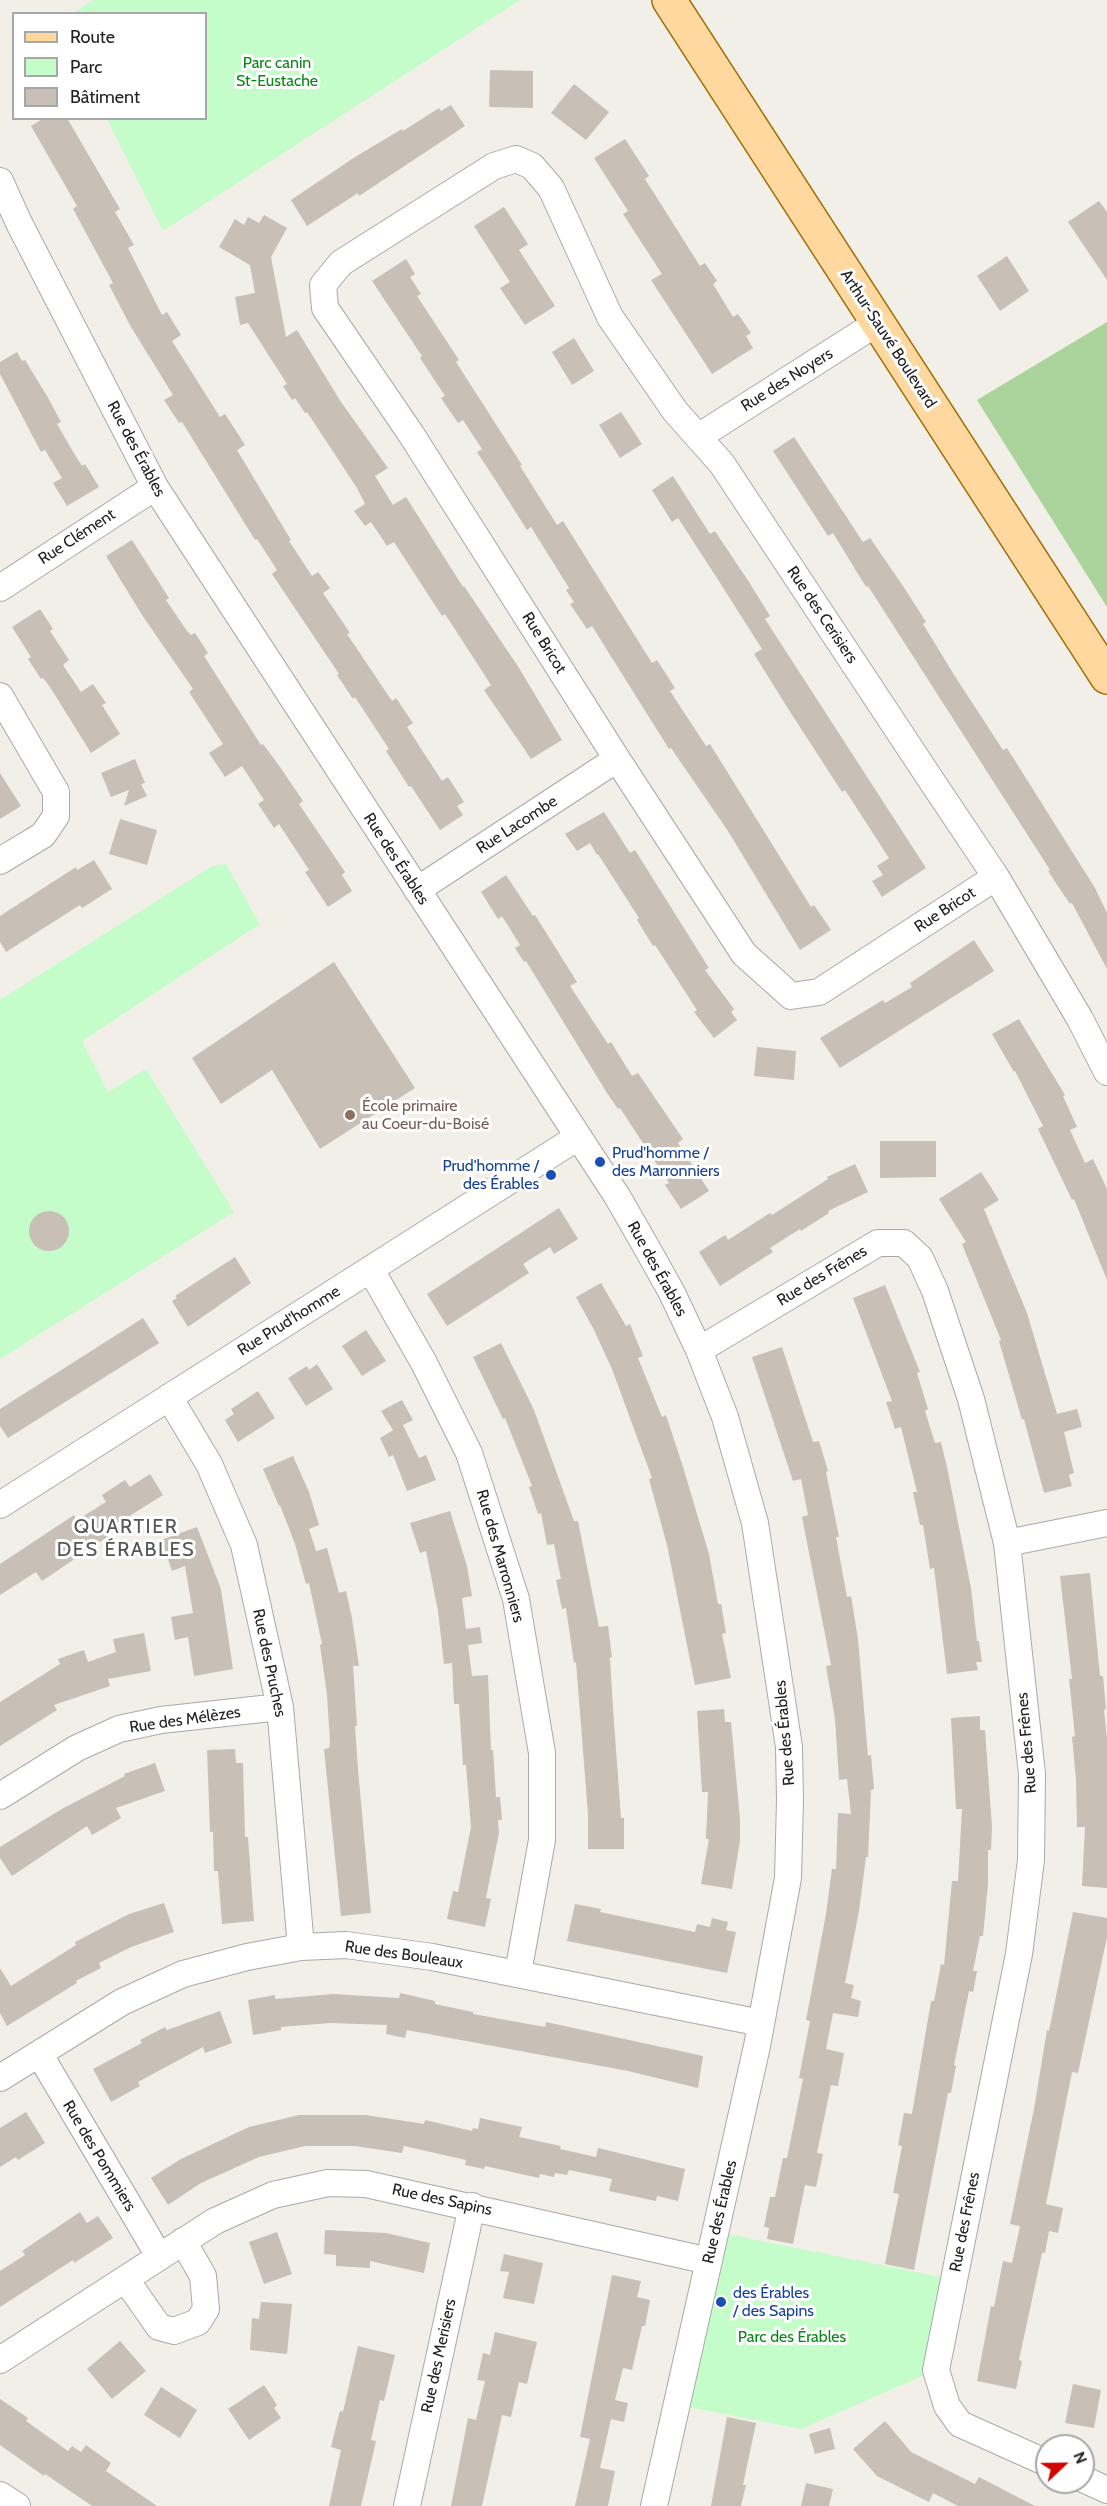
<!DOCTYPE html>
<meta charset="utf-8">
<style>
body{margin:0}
#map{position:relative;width:1107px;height:2506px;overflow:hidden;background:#f2efe8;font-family:Cabin,sans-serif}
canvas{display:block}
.legend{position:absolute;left:12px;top:12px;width:195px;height:108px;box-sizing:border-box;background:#fff;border:2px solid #a7a7a7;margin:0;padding:8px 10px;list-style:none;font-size:18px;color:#222}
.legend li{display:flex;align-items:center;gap:12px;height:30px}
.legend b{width:30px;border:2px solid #a7a7a7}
.north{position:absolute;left:1035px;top:2434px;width:60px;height:60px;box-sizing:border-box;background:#fff;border:2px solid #a7a7a7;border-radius:50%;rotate:68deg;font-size:16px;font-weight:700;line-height:24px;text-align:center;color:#222}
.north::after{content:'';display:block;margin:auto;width:21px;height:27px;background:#d30500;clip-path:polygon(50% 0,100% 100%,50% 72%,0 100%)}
</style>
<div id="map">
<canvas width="1107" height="2506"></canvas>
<ul class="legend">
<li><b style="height:8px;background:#ffd8a0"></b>Route</li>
<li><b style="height:16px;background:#c4fdca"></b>Parc</li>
<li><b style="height:16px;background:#c8bfb7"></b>Bâtiment</li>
</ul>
<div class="north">N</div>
</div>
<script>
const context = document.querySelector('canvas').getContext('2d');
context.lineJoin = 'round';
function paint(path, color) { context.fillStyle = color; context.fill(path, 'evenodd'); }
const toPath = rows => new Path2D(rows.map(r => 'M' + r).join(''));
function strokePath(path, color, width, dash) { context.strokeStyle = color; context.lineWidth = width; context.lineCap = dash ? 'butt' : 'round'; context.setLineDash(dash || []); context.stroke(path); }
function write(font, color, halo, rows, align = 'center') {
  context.font = font + ' Cabin,sans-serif'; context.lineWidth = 6; context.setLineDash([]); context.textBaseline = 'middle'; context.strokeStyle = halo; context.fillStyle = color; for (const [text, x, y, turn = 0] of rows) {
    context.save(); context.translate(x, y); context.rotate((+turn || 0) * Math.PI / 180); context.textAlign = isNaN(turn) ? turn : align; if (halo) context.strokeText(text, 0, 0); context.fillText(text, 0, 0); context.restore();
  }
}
paint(toPath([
 [1107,322,1107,607,977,400]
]), '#aad49b');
paint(toPath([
 [94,0,520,0,163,231,107,119,206,118,206,14,72,13],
 [226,864,260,924,82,1041,108,1092,146,1069,234,1212,0,1359,0,1000,212,866],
 [716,2232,941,2277,953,2281,936,2370,801,2429,678,2405]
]), '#c4fdca');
paint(toPath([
 [490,70,533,71,533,108,489,107],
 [574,84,609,112,586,140,551,113],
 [451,105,465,126,359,196,358,193,307,226,291,200,355,157,402,129,403,131,439,108,441,111],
 [44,118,67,118,120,209,115,212,134,245,128,248,162,315,167,312,181,335,172,341,220,417,225,414,245,445,237,450,291,540,289,541,312,576,318,572,330,588,323,593,350,633,347,634,392,701,396,698,413,723,407,727,442,781,448,777,464,802,457,806,463,815,440,830,411,786,409,787,386,751,389,749,355,697,353,699,337,675,339,674,272,574,277,570,257,539,255,540,182,422,179,423,164,400,173,395,131,327,109,285,113,283,73,209,77,206,31,126],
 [625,139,649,176,645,179,700,266,705,263,717,281,713,284,733,317,738,314,751,333,746,336,753,348,712,374,651,280,662,274,623,214,628,211,594,158],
 [1099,201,1107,212,1107,280,1068,222],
 [504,207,528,244,519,250,555,306,525,325,500,288,510,282,474,226],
 [264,215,287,228,271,257,286,337,297,330,341,402,388,468,375,476,393,505,406,497,463,587,464,586,519,668,562,740,531,759,484,690,491,685,458,634,445,614,442,616,394,542,387,546,371,522,365,526,354,511,365,504,357,488,307,412,305,413,295,398,292,400,283,386,287,384,248,323,240,325,235,297,255,293,250,265,219,247,235,219,244,225,248,217,259,223],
 [1007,256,1029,291,1000,311,977,276],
 [406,259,415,274,410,277,421,294,417,296,459,360,456,362,522,465,520,466,557,525,563,521,652,663,657,660,675,688,670,691,706,746,710,744,811,907,814,905,831,930,800,950,728,831,671,748,669,749,592,626,587,629,570,604,574,602,566,590,569,588,531,527,527,530,496,481,477,452,482,449,463,420,458,423,441,398,445,396,420,358,422,356,372,281],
 [574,338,594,371,572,385,552,352],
 [17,352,22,361,25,360,47,396,61,422,57,424,75,455,82,466,85,464,99,487,67,506,53,483,62,478,45,450,41,452,0,374,0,362],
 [621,412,642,444,620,458,599,425],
 [794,437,863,542,870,538,905,589,926,622,923,624,956,678,1003,750,1007,748,1095,888,1107,913,1107,969,1072,903,1070,904,1048,871,1050,870,868,586,866,587,833,533,828,536,773,451],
 [673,476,710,534,715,531,749,582,770,616,765,619,926,868,882,897,872,881,883,875,877,866,889,858,845,790,842,792,787,707,754,654,762,649,715,575,678,518,672,522,652,490],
 [132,540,169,598,166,600,187,631,191,635,195,633,208,653,204,656,261,745,263,744,280,767,303,801,299,804,345,872,342,875,352,891,328,907,305,872,309,870,279,824,274,828,258,804,264,800,242,766,225,777,209,753,223,744,189,692,193,689,142,615,106,556],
 [40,609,53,629,50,631,69,660,63,665,81,692,93,684,106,703,102,705,120,734,91,753,50,687,43,678,41,679,28,659,31,657,12,627],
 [135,759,145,783,141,784,147,796,124,806,129,790,111,797,101,773],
 [0,773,21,806,0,819],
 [604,812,630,853,635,850,709,968,705,970,734,1009,731,1012,737,1020,714,1038,694,1012,697,1010,655,945,653,946,637,920,639,918,598,854,597,855,590,843,577,851,565,834],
 [120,819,157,830,147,865,109,854],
 [94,860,112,889,82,908,80,905,6,952,0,942,0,916,76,867,77,870],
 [506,875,533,916,535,915,577,982,570,986,608,1044,611,1042,632,1076,638,1073,683,1139,678,1143,709,1191,681,1209,665,1185,669,1183,620,1108,618,1109,607,1093,526,961,524,962,515,948,520,945,502,916,498,919,481,892],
 [974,940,994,971,840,1068,820,1038,883,1000,885,1003,912,987,910,983],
 [334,962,415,1088,320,1149,272,1070,221,1104,192,1058],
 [1019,1019,1065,1095,1063,1096,1077,1127,1070,1130,1085,1163,1093,1159,1107,1189,1107,1280,1074,1199,1072,1200,1038,1129,1043,1126,1015,1071,1014,1072,992,1034],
 [757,1047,796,1051,794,1080,754,1076],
 [880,1141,936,1141,936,1177,880,1178],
 [855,1164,868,1192,828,1211,829,1213,801,1231,800,1229,770,1248,773,1252,720,1286,699,1252,725,1235,728,1240,770,1213,772,1215,828,1179,827,1177],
 [981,1172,999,1200,984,1209,1027,1313,1057,1414,1077,1409,1082,1427,1064,1432,1074,1473,1069,1475,1072,1486,1044,1493,1024,1419,1022,1420,999,1341,1001,1340,962,1244,966,1242,939,1199],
 [559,1208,578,1239,554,1254,550,1247,523,1264,529,1273,447,1326,427,1294],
 '29 1231a20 20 0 1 1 40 0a20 20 0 1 1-40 0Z',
 [235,1257,251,1283,188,1327,172,1301,177,1298,175,1296],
 [601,1283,626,1326,630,1324,643,1356,638,1358,662,1417,666,1415,683,1467,709,1554,718,1604,721,1604,726,1633,722,1634,731,1678,695,1685,667,1545,649,1479,652,1478,612,1369,594,1330,576,1297],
 [885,1285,920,1372,917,1373,928,1409,925,1411,935,1443,941,1442,947,1467,971,1588,977,1641,979,1641,982,1662,976,1662,978,1670,947,1674,934,1568,930,1569,923,1525,920,1525,913,1492,917,1492,901,1427,895,1429,886,1402,892,1401,853,1298],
 [143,1318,159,1343,8,1438,0,1426,0,1409],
 [366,1330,386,1361,362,1376,342,1346],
 [501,1343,534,1410,574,1521,578,1521,599,1627,608,1626,612,1657,610,1658,613,1708,621,1818,624,1818,624,1849,588,1849,588,1814,576,1662,574,1663,566,1608,562,1609,556,1580,561,1579,554,1544,547,1545,541,1513,538,1514,529,1487,532,1486,505,1418,503,1419,473,1357],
 [782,1347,813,1442,819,1441,828,1471,826,1472,839,1537,836,1537,847,1597,851,1596,858,1639,868,1756,871,1755,874,1789,871,1790,868,1857,866,1857,859,1911,845,1983,854,1985,851,1998,861,2001,858,2017,833,2013,826,2049,844,2053,838,2086,831,2085,817,2153,823,2154,816,2187,805,2185,793,2244,767,2239,769,2228,764,2227,770,2197,775,2197,783,2158,787,2158,803,2079,799,2078,810,2021,806,2020,826,1914,832,1869,836,1869,838,1813,851,1814,847,1779,839,1780,835,1719,826,1666,831,1665,802,1517,808,1515,801,1479,793,1481,752,1357],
 [317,1364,333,1389,306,1406,288,1378,307,1366,309,1370],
 [258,1391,275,1418,238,1442,225,1420,234,1414,231,1409],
 [402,1400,413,1420,403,1425,419,1458,426,1455,436,1480,407,1491,393,1455,389,1457,380,1438,395,1429,393,1430,381,1411],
 [293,1456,309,1492,319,1525,309,1529,316,1551,327,1548,339,1593,346,1591,352,1618,359,1666,353,1666,357,1726,355,1726,358,1769,371,1913,341,1916,324,1749,329,1748,330,1742,327,1695,320,1645,322,1644,309,1583,306,1584,295,1544,280,1505,279,1506,263,1469],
 [150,1474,163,1495,104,1532,107,1537,42,1581,36,1572,0,1595,0,1564,74,1515,77,1520,106,1502,102,1495,125,1480,130,1487],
 [450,1511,467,1566,472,1596,462,1598,466,1629,480,1627,482,1643,468,1645,472,1676,488,1675,491,1750,493,1750,496,1797,500,1797,502,1820,498,1820,499,1833,486,1898,491,1899,485,1927,447,1919,453,1891,458,1892,471,1827,466,1765,463,1765,459,1704,454,1704,452,1663,444,1664,438,1611,426,1551,420,1553,410,1523],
 [197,1527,221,1589,233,1669,194,1676,188,1637,175,1640,171,1617,193,1613,185,1566,172,1571,161,1540],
 [1090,1573,1100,1676,1103,1676,1106,1709,1104,1710,1107,1739,1107,1888,1082,1886,1085,1827,1077,1827,1076,1780,1072,1737,1075,1736,1069,1679,1072,1679,1060,1576],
 [144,1633,151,1671,108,1679,110,1686,54,1705,57,1710,0,1746,0,1702,60,1664,58,1659,84,1650,88,1662,116,1652,113,1639],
 [724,1709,725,1722,731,1722,740,1819,740,1841,732,1889,701,1884,709,1839,706,1839,708,1792,702,1792,697,1711],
 [980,1716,980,1730,985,1730,992,1827,991,1850,988,1850,988,1884,983,1936,980,1936,973,1971,977,1971,973,1992,969,1991,954,2065,956,2066,951,2093,948,2093,914,2270,885,2264,899,2194,893,2193,902,2146,898,2145,904,2113,912,2114,931,2001,934,2001,941,1964,944,1965,952,1881,958,1881,962,1809,956,1809,951,1718],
 [235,1749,236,1763,243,1763,245,1837,248,1837,254,1921,222,1924,218,1871,214,1871,213,1832,210,1832,207,1750],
 [155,1763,165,1791,116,1808,121,1818,92,1835,87,1826,12,1876,0,1858,0,1847,60,1810,125,1776,124,1774],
 [164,1903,174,1932,131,1947,99,1963,101,1968,76,1981,77,1983,7,2026,0,2013,0,1968,11,1986,76,1945,75,1942,129,1914],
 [575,1904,601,1909,600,1912,695,1932,697,1924,710,1927,712,1918,728,1922,726,1930,736,1932,727,1973,567,1941],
 [1073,1912,1107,1918,1107,1937,1078,2073,1072,2072,1046,2204,1063,2208,1058,2233,1049,2231,1045,2253,1042,2253,1019,2360,1022,2361,1016,2389,977,2381,991,2306,994,2307,1003,2261,1012,2263,1020,2226,1010,2224,1034,2109,1047,2030,1049,2031],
 [400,1993,435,2001,435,2004,473,2012,473,2014,545,2027,546,2022,703,2056,698,2088,628,2071,407,2030,405,2038,386,2034,387,2025,330,2023,281,2027,281,2030,253,2035,248,2000,275,1995,275,1999,333,1994,399,1998],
 [220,2011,232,2043,205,2053,203,2047,138,2082,140,2086,111,2102,93,2069,142,2043,140,2040,165,2027,167,2030],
 [26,2112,45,2143,18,2160,16,2157,0,2167,0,2128],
 [299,2115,366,2115,424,2124,425,2120,472,2131,473,2128,478,2129,480,2118,522,2127,519,2137,561,2146,560,2149,596,2157,598,2148,685,2169,678,2201,657,2196,656,2201,609,2191,612,2179,569,2170,567,2175,555,2173,554,2177,540,2174,539,2178,485,2166,484,2169,465,2165,466,2160,404,2146,402,2153,355,2146,305,2146,259,2157,201,2183,168,2205,151,2178,181,2159,249,2127],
 [80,2212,87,2223,98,2216,113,2238,74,2263,73,2260,0,2307,0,2271,25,2255,22,2251],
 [325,2230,386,2233,430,2243,424,2273,370,2261,370,2268,336,2266,336,2255,324,2254],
 [277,2232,292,2274,264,2284,249,2242],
 [504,2254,543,2263,534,2304,503,2298,509,2272,500,2271],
 [612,2275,641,2281,637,2297,650,2300,645,2326,642,2326,632,2370,623,2368,615,2400,628,2403,624,2422,611,2419,600,2468,615,2471,608,2506,575,2506,590,2439,580,2437],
 [261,2302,292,2304,287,2354,250,2350,252,2318,259,2319],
 [495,2332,537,2342,527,2384,519,2382,511,2417,502,2415,482,2506,451,2506,468,2418,476,2420,485,2381,477,2380,483,2353,490,2355],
 [120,2341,146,2371,112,2399,87,2369],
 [358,2346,395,2355,384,2401,380,2400,371,2440,376,2441,361,2506,329,2506,341,2450,331,2447,340,2411,343,2412],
 [1073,2384,1101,2390,1094,2428,1065,2423],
 [264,2385,277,2405,274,2408,281,2418,249,2440,228,2409],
 [161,2387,197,2410,180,2438,144,2415],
 [0,2399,28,2418,26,2421,68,2451,72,2446,81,2452,86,2445,111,2463,106,2471,157,2506,92,2506,45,2474,44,2476,0,2445],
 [727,2417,756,2423,743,2485,746,2485,741,2506,711,2506],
 [885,2421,911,2452,975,2484,979,2477,1035,2506,958,2506,933,2493,929,2502,877,2476,853,2449],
 [830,2428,835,2449,815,2454,809,2434],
 [806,2483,833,2489,829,2506,801,2506]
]), '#c8bfb7');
const minor = toPath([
 [0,181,19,223,155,487,617,1196,648,1250,672,1293,699,1350,725,1417,755,1523,789,1747,790,1800,788,1878,757,2046,654,2506],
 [698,437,877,323],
 [0,588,155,487],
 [0,696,56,792,56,816,43,835,0,861],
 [996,877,819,992,791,996,744,954,617,759,411,434,325,308,323,285,341,263,494,166,516,159,532,166,551,188,610,317,675,411,722,464,933,783,996,877,1080,1019,1107,1072],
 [417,890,617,759],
 [371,1270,424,1363,469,1453,516,1599,542,1753,542,1840,518,1973],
 [699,1350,878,1243,904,1243,920,1258,935,1291,971,1399,1007,1543,1032,1774,1031,1860,1019,1954,936,2370,947,2406,960,2424,1047,2463],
 [169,1397,209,1464,244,1545,280,1707,301,1947],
 [0,1505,578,1137],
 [1007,1543,1107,1523],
 [0,1796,77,1748,119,1729,161,1720,280,1707],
 [40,2055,159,2256],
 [0,2078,122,2002,183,1974,247,1957,301,1947,346,1945,432,1957,761,2023],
 [126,2280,159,2327,174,2331,198,2322,206,2309,203,2276,183,2241],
 [0,2360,215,2221,273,2195,328,2183,366,2184,709,2261],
 [1083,2479,1107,2490],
 [0,2495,17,2506],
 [407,2506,472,2206]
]);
const primary = toPath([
 [669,0,1107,677]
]);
strokePath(minor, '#a9a9a9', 28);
strokePath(primary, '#9f6e00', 36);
strokePath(minor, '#fff', 26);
strokePath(primary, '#ffd8a0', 33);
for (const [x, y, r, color] of [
 [350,1115,6,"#8d6e63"],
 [600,1162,6,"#1a4fb4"],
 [551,1175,6,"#1a4fb4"],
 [721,2302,6,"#1a4fb4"]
]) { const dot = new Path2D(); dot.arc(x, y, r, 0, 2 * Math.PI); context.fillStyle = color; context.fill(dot); strokePath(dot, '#fff', 2); }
write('16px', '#058a13', '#fff', [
 ["Parc canin",277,63],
 ["St-Eustache",277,81],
 ["Parc des Érables",792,2337]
]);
write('16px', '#222', '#fff', [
 ["Arthur-Sauvé Boulevard",888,339,57],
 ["Rue des Noyers",787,380,-32],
 ["Rue des Érables",136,449,62],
 ["Rue Clément",77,537,-33],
 ["Rue des Cerisiers",822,615,56],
 ["Rue Bricot",544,643,58],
 ["Rue Lacombe",517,825,-33],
 ["Rue des Érables",396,859,57],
 ["Rue Bricot",945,910,-33],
 ["Rue des Érables",657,1269,61],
 ["Rue des Frênes",822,1276,-31],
 ["Rue Prud'homme",289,1321,-32],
 ["Rue des Marronniers",500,1556,74],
 ["Rue des Pruches",269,1663,78],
 ["Rue des Mélèzes",185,1720,-8],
 ["Rue des Érables",785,1733,-95],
 ["Rue des Frênes",1027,1743,-95],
 ["Rue des Bouleaux",404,1955,8],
 ["Rue des Pommiers",99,2156,59],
 ["Rue des Sapins",442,2200,12],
 ["Rue des Érables",720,2212,-77],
 ["Rue des Frênes",965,2222,-79],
 ["Rue des Merisiers",439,2356,-78]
]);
write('16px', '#785e54', '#fff', [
 ["École primaire",362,1106],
 ["au Coeur‑du‑Boisé",362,1124]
], 'left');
write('16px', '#164399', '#fff', [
 ["Prud'homme /",612,1153],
 ["des Marronniers",612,1171],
 ["Prud'homme /",539,1166,"right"],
 ["des Érables",539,1184,"right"],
 ["des Érables",733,2293],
 ["/ des Sapins",733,2311]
], 'left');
context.letterSpacing = '1.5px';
write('20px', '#555', '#fff', [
 ["QUARTIER",126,1527],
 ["DES ÉRABLES",126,1550]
]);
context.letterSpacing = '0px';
</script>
